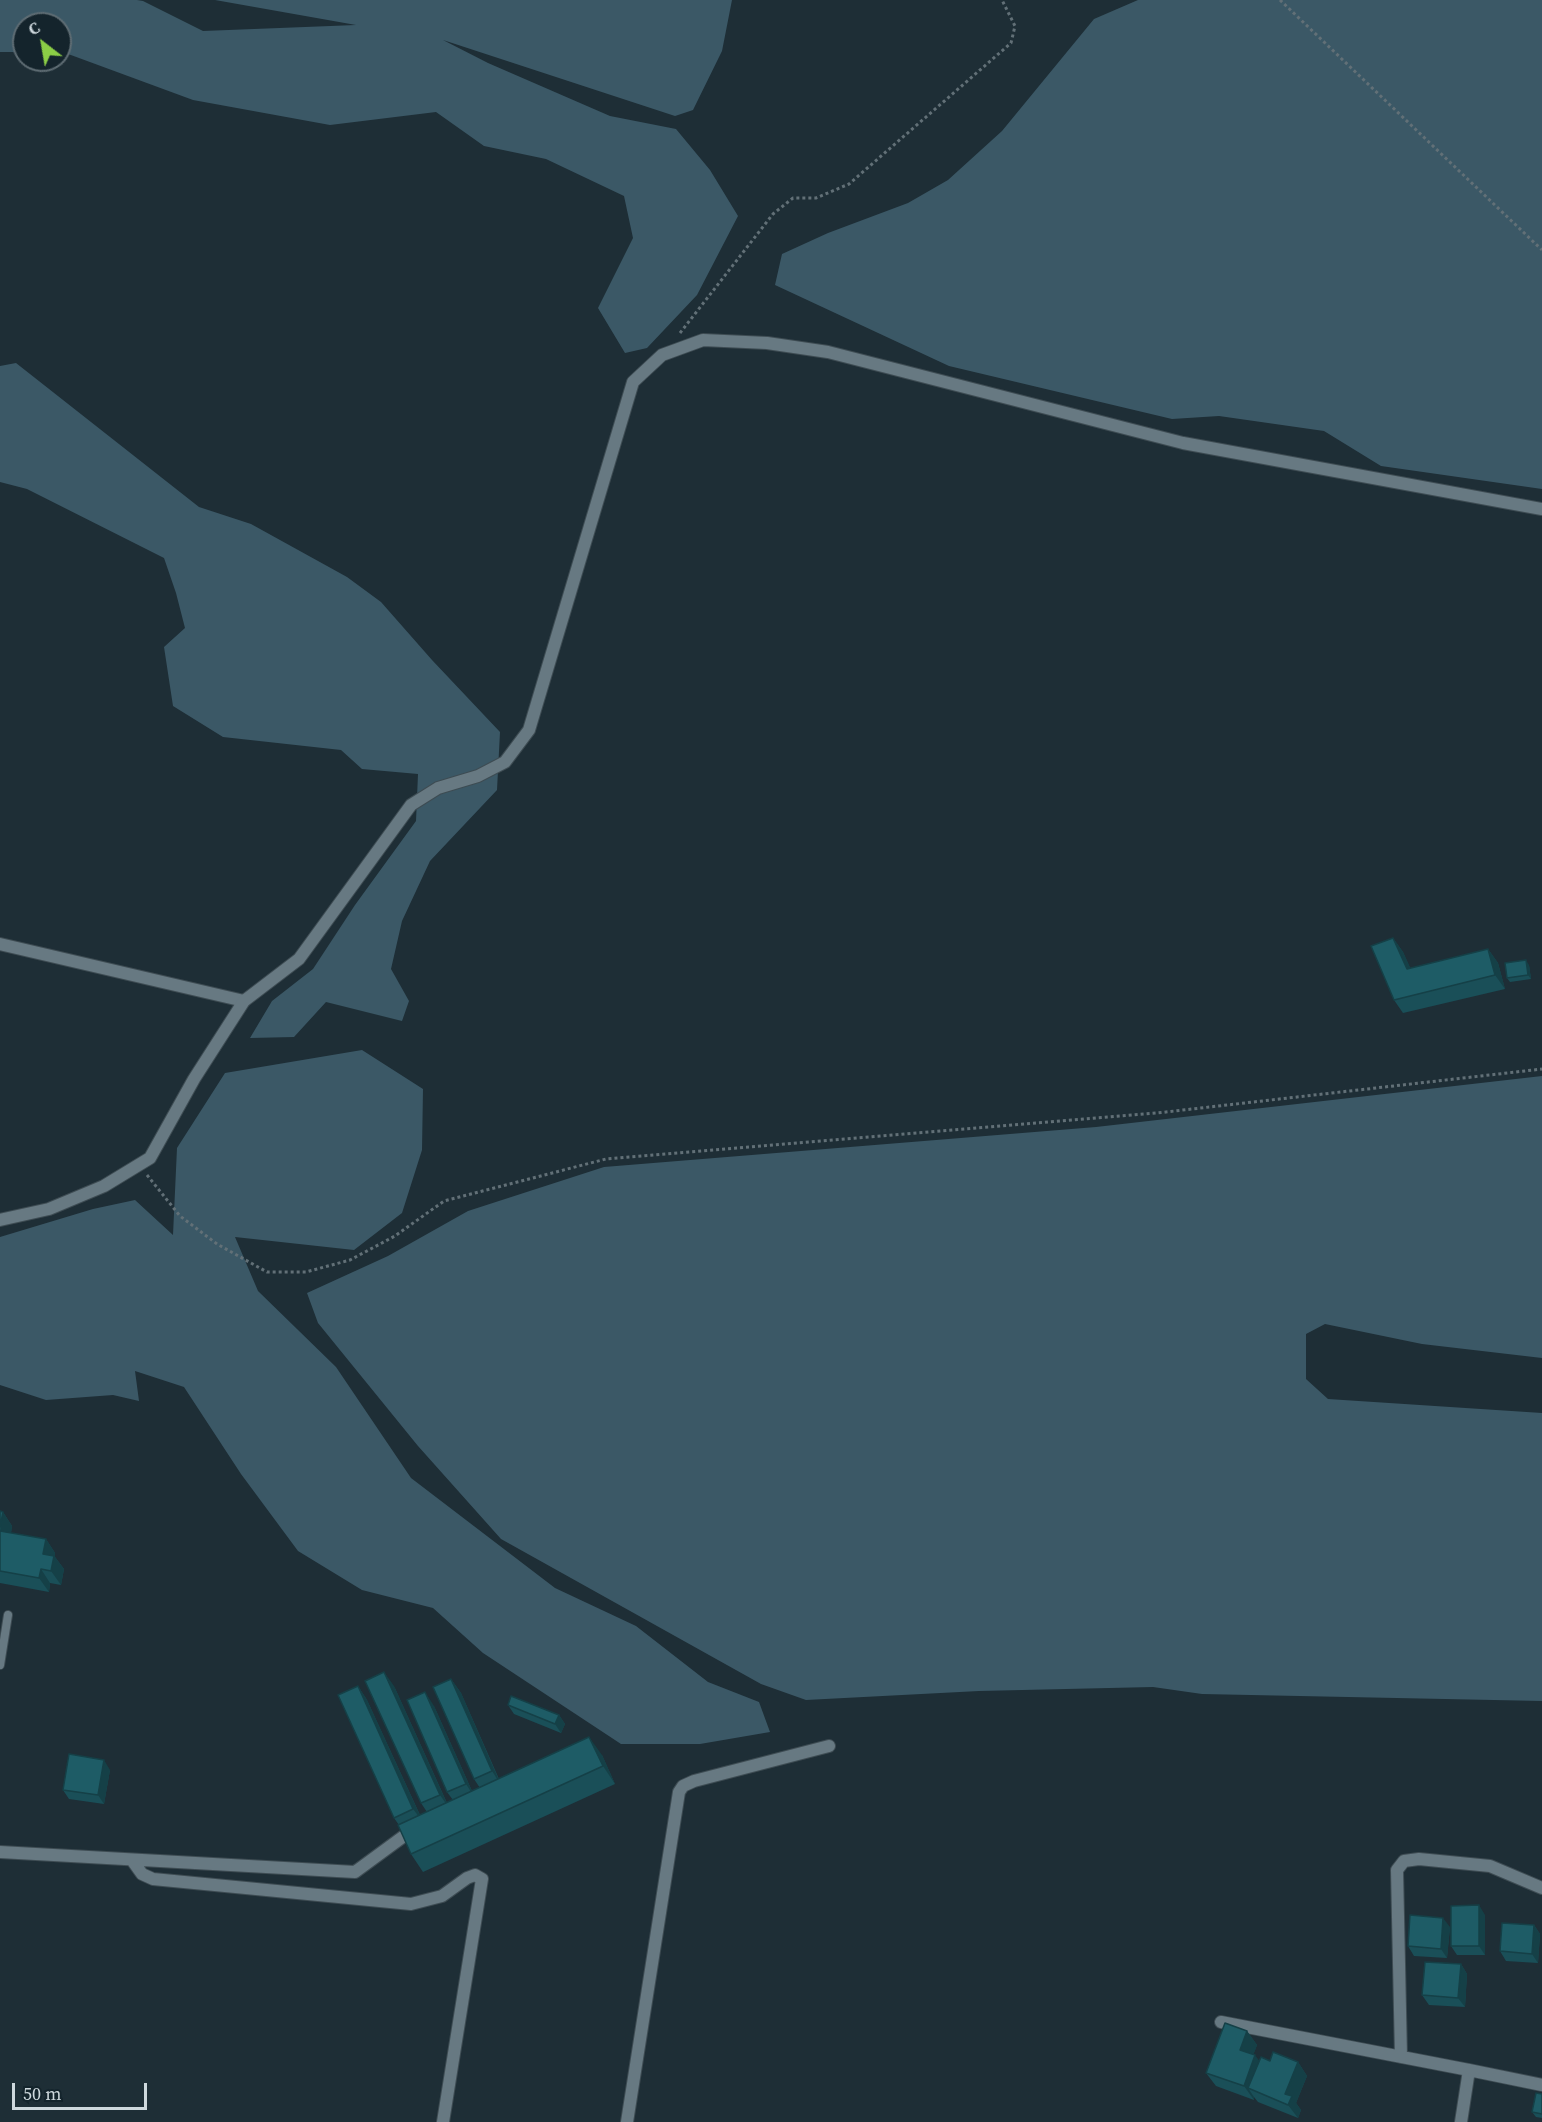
<!DOCTYPE html>
<meta charset="utf-8">
<style>
body{margin:0}
#map{position:relative;width:1542px;height:2122px;overflow:hidden;background:#1e2e36;font-family:"Source Serif 4",serif}
canvas{display:block}
.north{position:absolute;left:12px;top:12px;width:60px;height:60px;box-sizing:border-box;background:#14242c;border:2px solid #5e6c73;border-radius:50%;rotate:329deg;font-size:16px;font-weight:700;line-height:24px;text-align:center;color:#ced8dd}
.north::after{content:'';display:block;margin:auto;width:21px;height:27px;background:#8bce46;clip-path:polygon(50% 0,100% 100%,50% 72%,0 100%)}
.scale{position:absolute;left:12px;top:2083px;width:135px;height:27px;box-sizing:border-box;border:3px solid #ced8dd;border-top:0;padding-left:8px;font-size:18px;line-height:21px;white-space:nowrap;color:#ced8dd;-webkit-text-stroke:4px #14242c;paint-order:stroke}
</style>
<div id="map">
<canvas width="1542" height="2122"></canvas>
<div class="north">С</div>
<div class="scale">50 m</div>
</div>
<script>
const context = document.querySelector('canvas').getContext('2d');
context.lineJoin = 'round';
function paint(path, color) { context.fillStyle = color; context.fill(path, 'evenodd'); }
const toPath = rows => new Path2D(rows.map(r => 'M' + r).join(''));
function strokePath(path, color, width, dash) { context.strokeStyle = color; context.lineWidth = width; context.lineCap = dash ? 'butt' : 'round'; context.setLineDash(dash || []); context.stroke(path); }
paint(toPath([
 [0,0,137,0,143,1,203,31,356,25,215,0,732,0,722,51,693,110,675,116,443,40,488,63,610,116,676,129,710,170,738,216,697,295,647,348,625,353,598,308,633,238,624,196,546,159,484,146,436,112,330,125,193,100,60,51,60,24,24,24,24,52,0,52],
 [1138,0,1542,0,1542,489,1381,466,1324,431,1219,416,1172,419,949,366,775,285,782,254,828,233,908,203,948,180,1002,131,1094,19],
 [16,363,199,507,251,524,347,577,381,602,432,660,500,732,497,790,430,861,402,921,391,969,409,1001,402,1021,326,1002,294,1037,250,1038,272,1001,313,969,355,905,416,821,418,774,362,769,341,750,223,737,173,706,164,647,185,628,176,593,164,558,27,489,0,482,0,366],
 [362,1050,423,1089,422,1150,402,1213,354,1250,235,1237,258,1291,336,1367,411,1478,555,1588,636,1626,708,1682,759,1702,770,1732,700,1744,621,1744,483,1653,433,1608,362,1590,298,1551,241,1474,184,1387,135,1371,139,1401,113,1395,46,1400,0,1385,0,1237,93,1209,135,1200,173,1235,177,1148,225,1073],
 [1542,1076,1542,1358,1422,1344,1325,1324,1306,1334,1306,1379,1328,1399,1542,1413,1542,1701,1202,1694,1153,1687,979,1691,806,1700,761,1684,501,1539,418,1446,318,1323,307,1293,388,1256,468,1211,604,1167,1096,1127]
]), '#3b5866');
const service = toPath([
 [0,1665,8,1615]
]);
const minor = toPath([
 [0,944,244,1001],
 [0,1852,355,1872,404,1836,417,1831],
 [132,1860,142,1874,153,1879,411,1904,442,1896,467,1878,475,1875,482,1879,443,2122],
 [1221,2022,1469,2070],
 [1401,2057,1397,1870,1404,1861,1419,1859,1490,1866,1542,1888],
 [627,2122,679,1792,683,1786,694,1781,829,1746],
 [1461,2122,1469,2070,1542,2085]
]);
const tertiary = toPath([
 [0,1220,49,1209,104,1186,150,1158,194,1079,244,1001,299,959,411,805,438,788,478,776,505,762,529,730,633,382,662,355,703,340,767,343,828,352,1183,443,1542,509]
]);
strokePath(service, '#3e4c53', 10);
strokePath(minor, '#3e4c53', 14);
strokePath(tertiary, '#3e4c53', 14);
strokePath(toPath([
 [1280,0,1542,250],
 [680,333,773,214,793,198,816,198,849,184,1011,43,1015,26,1002,0],
 [147,1175,180,1216,217,1244,267,1272,306,1272,350,1260,395,1236,444,1201,606,1159,1157,1113,1542,1069]
]), '#627077', 3, [3, 3]);
strokePath(service, '#677982', 8);
strokePath(minor, '#677982', 12);
strokePath(tertiary, '#677982', 12);
paint(toPath([
 [1393,938,1403,952,1410,968,1488,949,1498,963,1505,989,1403,1013,1394,1000],
 [1529,965,1531,979,1510,982,1507,978],
 [0,1511,3,1512,12,1526,11,1533,46,1539,55,1553,55,1557,64,1569,61,1585,50,1583,49,1592,0,1583],
 [451,1679,461,1693,499,1779,602,1755,615,1784,423,1872,411,1854,399,1825,394,1818,358,1686,367,1700,420,1815,427,1812,421,1803,394,1686,447,1803,453,1800,447,1792,434,1706,472,1791,480,1788,474,1779],
 [508,1705,559,1715,565,1724,561,1733,514,1714],
 [110,1770,104,1804,69,1799,63,1790],
 [1485,1915,1485,1955,1457,1955,1451,1946],
 [1534,1925,1540,1934,1538,1963,1506,1961,1500,1951],
 [1450,1927,1447,1958,1414,1956,1408,1946],
 [1461,1964,1467,1974,1465,2007,1429,2005,1422,1995],
 [1247,2031,1257,2045,1253,2055,1259,2061,1270,2061,1298,2062,1307,2076,1296,2103,1301,2110,1298,2118,1258,2102,1254,2097,1254,2100,1216,2086,1206,2073],
 [1542,2094,1542,2118,1536,2117,1532,2112]
]), '#1a4f58');
paint(toPath([
 [1393,938,1403,952,1417,982,1407,969],
 [1488,949,1498,963,1505,989,1495,975],
 [1526,960,1529,965,1531,979,1528,975],
 [3,1512,12,1526,9,1544,0,1531],
 [46,1539,55,1553,55,1557,64,1569,61,1585,51,1571,43,1554],
 [41,1569,50,1583,49,1592,39,1578],
 [384,1672,394,1686,449,1808,440,1795],
 [451,1679,461,1693,501,1785,492,1771],
 [358,1686,367,1700,423,1822,413,1809],
 [425,1692,434,1706,475,1798,466,1784],
 [559,1715,565,1724,561,1733,555,1724],
 [589,1737,602,1755,615,1784,603,1766],
 [104,1760,110,1770,104,1804,98,1795],
 [1479,1905,1485,1915,1485,1955,1479,1946],
 [1443,1918,1450,1927,1447,1958,1441,1949],
 [1534,1925,1540,1934,1538,1963,1532,1954],
 [1461,1964,1467,1974,1465,2007,1458,1998],
 [1247,2031,1257,2045,1250,2064,1240,2050],
 [1255,2055,1265,2069,1248,2088,1254,2097,1254,2100,1244,2086],
 [1298,2062,1307,2076,1296,2103,1301,2110,1298,2118,1288,2105,1285,2094]
]), '#154047');
const building = toPath([
 [1393,938,1407,969,1488,949,1495,975,1394,1000,1371,946,1393,938],
 [1526,960,1528,975,1507,978,1505,963,1526,960],
 [0,1511,3,1512,0,1527,0,1511],
 [0,1531,46,1539,43,1554,54,1556,51,1571,41,1569,39,1578,0,1571,0,1531],
 [384,1672,440,1795,421,1803,365,1681,384,1672],
 [451,1679,492,1771,474,1779,433,1687,451,1679],
 [358,1686,413,1809,394,1818,338,1695,358,1686],
 [425,1692,466,1784,447,1792,407,1700,425,1692],
 [511,1696,559,1715,555,1724,508,1705,511,1696],
 [589,1737,603,1766,411,1854,398,1825,589,1737],
 [69,1754,104,1760,98,1795,63,1790,69,1754],
 [1479,1905,1479,1946,1451,1946,1451,1906,1479,1905],
 [1410,1915,1443,1918,1441,1949,1408,1946,1410,1915],
 [1502,1923,1534,1925,1532,1954,1500,1951,1502,1923],
 [1425,1962,1461,1964,1458,1998,1422,1995,1425,1962],
 [1225,2023,1247,2031,1240,2050,1255,2055,1244,2086,1206,2073,1225,2023],
 [1273,2052,1298,2062,1285,2094,1292,2096,1288,2105,1248,2088,1261,2057,1270,2061,1273,2052],
 [1536,2093,1542,2094,1542,2114,1532,2112,1536,2093]
]);
paint(building, '#1e5c66');
strokePath(building, '#154047', 1.5);
</script>
